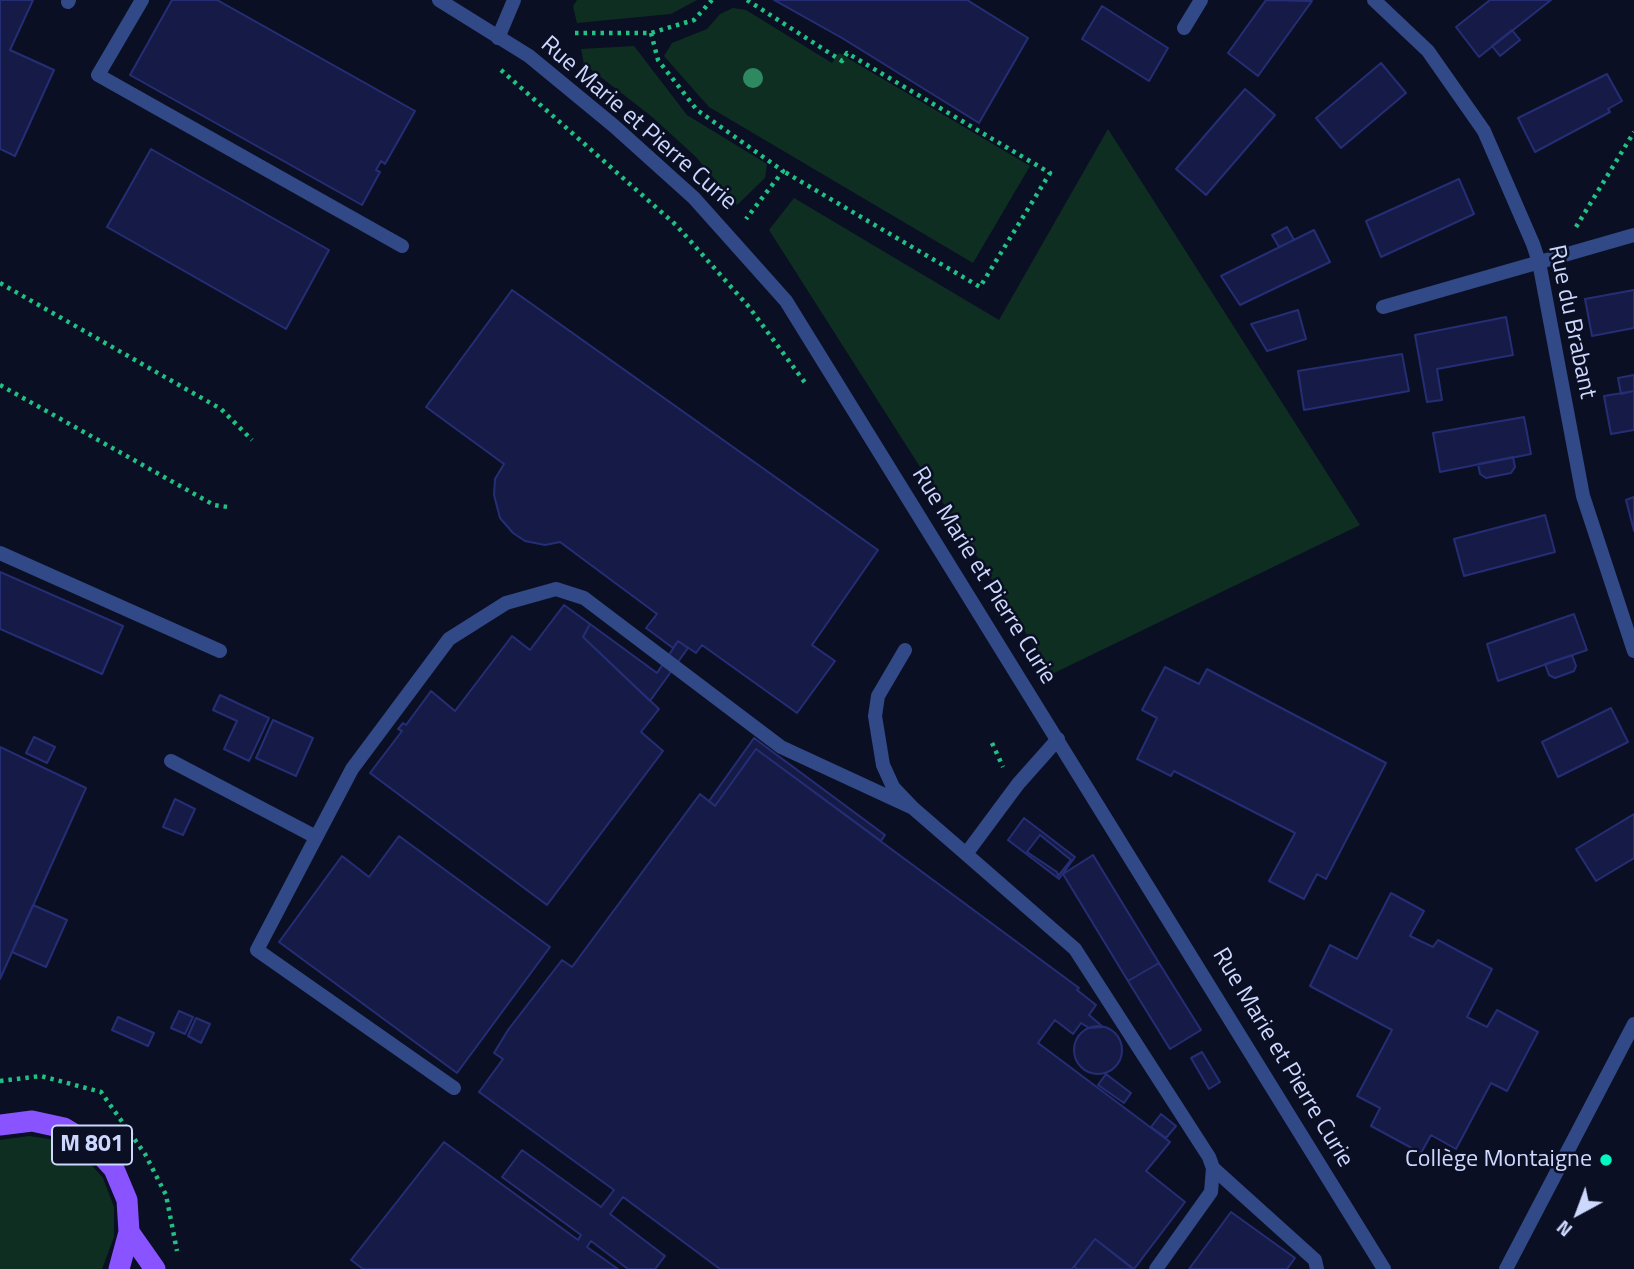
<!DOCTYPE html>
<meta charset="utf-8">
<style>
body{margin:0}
#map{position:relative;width:1634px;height:1269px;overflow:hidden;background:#0b0f23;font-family:"Titillium Web",sans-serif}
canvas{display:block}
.north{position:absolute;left:1543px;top:1178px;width:70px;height:70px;-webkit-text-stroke:5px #0b0f23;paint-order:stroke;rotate:221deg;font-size:19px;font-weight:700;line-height:28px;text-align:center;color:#cdd8ff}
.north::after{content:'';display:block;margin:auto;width:24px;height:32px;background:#cdd8ff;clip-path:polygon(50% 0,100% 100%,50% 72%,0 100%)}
</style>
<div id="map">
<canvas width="1634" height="1269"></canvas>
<div class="north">N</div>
</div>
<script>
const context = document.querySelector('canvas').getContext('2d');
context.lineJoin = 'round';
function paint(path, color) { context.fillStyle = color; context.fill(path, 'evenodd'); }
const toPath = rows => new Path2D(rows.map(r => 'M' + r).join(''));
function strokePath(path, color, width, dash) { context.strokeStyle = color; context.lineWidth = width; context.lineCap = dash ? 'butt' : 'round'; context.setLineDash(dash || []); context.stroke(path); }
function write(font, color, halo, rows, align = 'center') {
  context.font = font + ' "Titillium Web",sans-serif'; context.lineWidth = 5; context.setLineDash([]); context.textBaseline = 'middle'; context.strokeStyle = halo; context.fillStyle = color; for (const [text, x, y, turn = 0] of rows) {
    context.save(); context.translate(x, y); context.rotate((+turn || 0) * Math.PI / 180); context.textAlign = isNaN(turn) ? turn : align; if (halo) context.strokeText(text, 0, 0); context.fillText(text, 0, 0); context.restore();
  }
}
paint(toPath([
 [577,0,697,0,671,14,577,23,573,6],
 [733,8,746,10,832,63,839,53,1030,166,973,263,709,107,664,56,672,43,707,29,720,14],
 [634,46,687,115,767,164,765,178,737,205,695,156,651,116,584,64,581,49],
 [1108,129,1360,525,1052,674,769,230,794,198,999,320],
 [29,1136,56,1140,83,1155,103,1178,114,1207,114,1237,102,1269,0,1269,0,1140]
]), '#0e2e22');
const building = toPath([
 [0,0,33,0,10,50,54,70,15,156,0,149,0,0],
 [172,0,217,0,415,111,385,164,381,161,376,170,380,172,362,205,130,75,172,0],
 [774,0,967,0,1028,38,979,123,842,38,774,0],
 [1266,0,1312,1,1258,76,1228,53,1266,0],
 [1490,0,1551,0,1479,57,1456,27,1490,0],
 [1102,6,1168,48,1149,81,1082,39,1102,6],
 [1512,30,1520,40,1500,56,1492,46,1512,30],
 [1381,63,1406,93,1341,148,1316,118,1381,63],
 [1607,74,1622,101,1608,109,1610,112,1535,152,1518,118,1607,74],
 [1245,89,1275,115,1206,195,1176,169,1245,89],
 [151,149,329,250,286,329,107,227,151,149],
 [1459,179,1474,214,1381,257,1366,221,1459,179],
 [1287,227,1294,240,1279,247,1272,235,1287,227],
 [1314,230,1330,262,1240,305,1221,276,1314,230],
 [512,290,878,550,812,645,835,661,797,713,702,645,696,653,678,641,673,648,646,628,657,614,560,542,545,545,525,541,513,533,500,518,494,495,495,479,504,464,426,407,512,290],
 [1634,290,1634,328,1592,336,1585,299,1634,290],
 [1298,310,1306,339,1267,351,1251,324,1298,310],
 [1506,317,1513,355,1437,369,1442,400,1427,402,1415,335,1506,317],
 [1402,354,1409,391,1304,410,1298,371,1402,354],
 [1634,375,1634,391,1621,394,1618,378,1634,375],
 [1634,391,1634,430,1611,434,1604,396,1634,391],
 [1524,417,1531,454,1440,472,1433,433,1524,417],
 [1513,457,1515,467,1511,473,1486,478,1480,474,1478,464,1513,457],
 [1634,497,1634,531,1626,500,1634,497],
 [1545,515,1555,552,1464,576,1454,539,1545,515],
 [0,572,123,626,102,674,0,629,0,572],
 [564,605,590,624,583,637,659,709,641,732,663,751,547,905,370,773,402,731,398,729,403,723,406,725,431,691,455,711,512,636,530,650,564,605],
 [1574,614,1587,650,1498,681,1487,644,1574,614],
 [590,624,657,673,678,641,688,648,650,701,583,637,590,624],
 [1572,655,1576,666,1574,671,1555,678,1549,675,1545,664,1572,655],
 [1165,667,1199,684,1207,669,1386,763,1326,879,1317,874,1304,899,1269,881,1295,833,1174,771,1171,776,1137,759,1157,718,1142,710,1165,667],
 [220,695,269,718,249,761,224,749,237,721,213,710,220,695],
 [1611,708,1628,742,1558,777,1542,742,1611,708],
 [273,720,313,738,296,776,256,758,273,720],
 [34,737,55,747,47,763,26,753,34,737],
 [754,738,885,835,881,841,756,749,715,806,709,801,754,738],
 [0,747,86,788,0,979,0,747],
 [756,749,1079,988,1077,990,1096,1005,1089,1015,1103,1027,1089,1028,1081,1023,1073,1034,1055,1020,1038,1043,1170,1142,1146,1171,1185,1202,1134,1269,1095,1239,1072,1269,720,1269,623,1197,610,1214,665,1256,655,1269,628,1269,591,1241,587,1247,618,1269,363,1269,351,1260,444,1142,578,1240,581,1235,502,1177,522,1150,601,1207,614,1190,479,1092,503,1059,494,1053,508,1030,562,960,572,967,700,794,715,806,756,749],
 [175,799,195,809,183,835,163,827,175,799],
 [1634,814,1634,858,1596,881,1576,849,1634,814],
 [1024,818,1075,857,1059,879,1008,840,1024,818],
 [1040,835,1071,860,1058,876,1057,872,1027,852,1040,835],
 [399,836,550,947,457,1073,279,942,342,856,369,877,399,836],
 [1093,855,1159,963,1128,981,1063,874,1093,855],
 [1391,893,1424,911,1410,936,1433,947,1438,940,1492,969,1467,1017,1487,1027,1497,1010,1538,1032,1507,1091,1491,1083,1456,1149,1431,1135,1421,1153,1371,1126,1380,1108,1357,1096,1392,1030,1310,986,1330,945,1357,959,1391,893],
 [33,905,67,920,46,967,12,952,33,905],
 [1159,963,1201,1030,1170,1049,1128,981,1159,963],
 [179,1011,193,1017,185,1034,171,1028,179,1011],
 [118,1017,154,1033,148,1046,112,1030,118,1017],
 [196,1018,210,1024,201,1043,188,1036,196,1018],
 '1074 1050a24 24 0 1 1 48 0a24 24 0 1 1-48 0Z',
 [1202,1052,1220,1082,1209,1089,1191,1058,1202,1052],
 [1106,1074,1131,1093,1124,1103,1098,1085,1106,1074],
 [1161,1114,1176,1126,1166,1138,1151,1127,1161,1114],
 [1231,1212,1295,1258,1287,1269,1189,1269,1231,1212],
 [1095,1239,1133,1269,1077,1269,1074,1267,1095,1239]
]);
paint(building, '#151b46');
strokePath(building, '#252e75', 2);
strokePath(toPath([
 [747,0,842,61,847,53,1050,173,980,287,783,171],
 [575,33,651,33,694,20,712,0],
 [651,33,658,60,697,110,783,171,746,219],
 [501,70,676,225,749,307,806,384],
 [1576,227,1634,132],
 [0,283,221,409,252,440],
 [0,385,214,505,228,507],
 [992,743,1003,767],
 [0,1081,41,1076,101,1092,145,1154,166,1195,177,1251]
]), '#21c083', 4.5, [3.5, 5]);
strokePath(toPath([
 [142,0,98,75,402,246],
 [68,2,69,0],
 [0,553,220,651],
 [905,650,878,696,875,716,883,765,893,787,913,808,966,854,1018,784,1058,739],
 [171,761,316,837],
 [966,854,1075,949,1209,1157,1213,1168,1211,1192,1156,1269],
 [454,1088,257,950,352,769,449,639,506,603,556,589,584,598,781,747,913,808],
 [1213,1168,1315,1260,1317,1269]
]), '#314987', 14);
strokePath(toPath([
 [439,0,529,56,614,126,694,198,786,301,1384,1269],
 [1374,0,1428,51,1484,131,1533,244,1539,262,1583,496,1634,651],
 [1184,28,1201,0],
 [498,38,514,0],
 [1383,307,1634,235],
 [1506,1269,1634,1024]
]), '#314987', 14);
strokePath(toPath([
 [0,1125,32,1121,64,1128,92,1145,114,1169,127,1200,129,1232,119,1269],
 [129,1232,155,1269]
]), '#8954ff', 21);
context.fillStyle = '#2f8960';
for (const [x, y] of [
 [753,78]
]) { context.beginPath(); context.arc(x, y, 10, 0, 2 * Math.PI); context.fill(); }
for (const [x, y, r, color] of [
 [1606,1160,7,"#00f8c2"]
]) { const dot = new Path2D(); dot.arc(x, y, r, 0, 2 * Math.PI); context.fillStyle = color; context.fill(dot); strokePath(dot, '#0b0f23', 2.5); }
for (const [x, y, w] of [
 [92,1145,80]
]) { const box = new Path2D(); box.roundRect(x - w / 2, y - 19.5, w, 39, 5); context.fillStyle = '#0b0f23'; context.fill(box); strokePath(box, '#cdd8ff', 2); }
write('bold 23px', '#cdd8ff', null, [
 ["M 801",92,1145]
]);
write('24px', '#cdd8ff', '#0b0f23', [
 ["Rue Marie et Pierre Curie",638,124,41],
 ["Rue du Brabant",1571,322,78],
 ["Rue Marie et Pierre Curie",983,576,58],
 ["Rue Marie et Pierre Curie",1282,1058,59]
]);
write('24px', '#cdd8ff', '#0b0f23', [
 ["Collège Montaigne",1592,1160]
], 'right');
</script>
